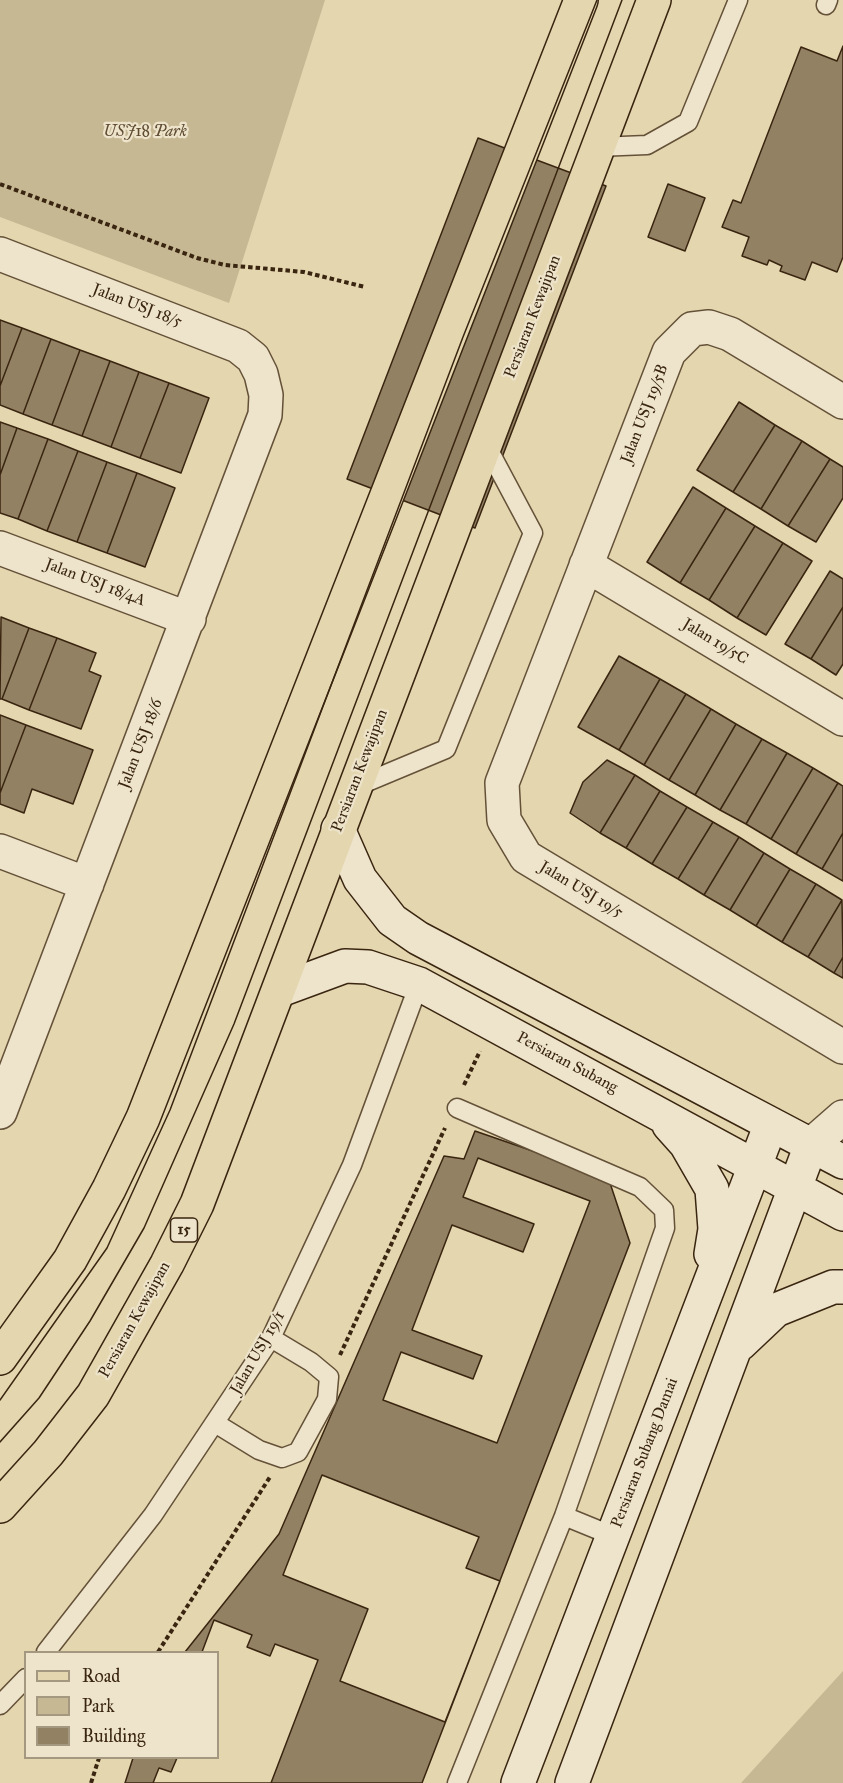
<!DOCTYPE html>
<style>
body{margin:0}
#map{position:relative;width:843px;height:1783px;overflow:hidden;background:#e4d6af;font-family:"IM FELL Great Primer",serif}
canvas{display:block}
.legend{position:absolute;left:24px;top:1651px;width:195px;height:108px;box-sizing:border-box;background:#ede4cb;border:2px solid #a59880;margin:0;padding:8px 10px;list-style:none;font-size:18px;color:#3a2510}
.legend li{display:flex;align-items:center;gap:12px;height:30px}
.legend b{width:30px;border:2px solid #a59880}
</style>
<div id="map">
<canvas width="843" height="1783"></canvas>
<ul class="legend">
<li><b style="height:8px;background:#e4d6af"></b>Road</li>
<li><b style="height:16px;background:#c7b894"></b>Park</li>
<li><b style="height:16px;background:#928163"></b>Building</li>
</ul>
</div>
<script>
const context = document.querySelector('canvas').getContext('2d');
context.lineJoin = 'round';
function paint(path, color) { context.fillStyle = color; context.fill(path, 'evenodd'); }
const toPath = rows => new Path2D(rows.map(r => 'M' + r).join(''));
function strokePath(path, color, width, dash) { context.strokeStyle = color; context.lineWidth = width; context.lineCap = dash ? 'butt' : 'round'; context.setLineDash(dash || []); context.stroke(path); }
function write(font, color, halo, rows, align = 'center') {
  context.font = font + ' "IM FELL Great Primer",serif'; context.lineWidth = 4.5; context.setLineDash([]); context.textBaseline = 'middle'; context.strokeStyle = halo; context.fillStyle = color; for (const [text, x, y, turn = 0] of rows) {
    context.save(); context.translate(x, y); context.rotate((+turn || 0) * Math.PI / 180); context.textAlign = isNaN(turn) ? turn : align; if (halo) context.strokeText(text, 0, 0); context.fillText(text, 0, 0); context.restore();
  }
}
paint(toPath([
 [0,0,325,0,229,303,0,217],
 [843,1671,843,1783,741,1783]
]), '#c7b894');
const building = toPath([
 [843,46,843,257,837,272,812,262,805,280,780,271,782,266,769,260,767,265,742,256,749,237,722,227,733,200,741,203,801,47,837,61,843,46],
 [478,138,606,186,475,528,347,479,478,138],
 [668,184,705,198,685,251,648,237,668,184],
 [0,320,22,328,0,386,0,320],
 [22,328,51,339,23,414,0,405,0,386,22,328],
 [51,339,80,350,52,425,23,414,51,339],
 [80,350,110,361,82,436,52,425,80,350],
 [110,361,139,372,111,447,82,436,110,361],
 [139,372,169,383,140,458,111,447,139,372],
 [169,383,209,398,181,473,140,458,169,383],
 [739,402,775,425,733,492,697,470,739,402],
 [0,422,17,428,0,475,0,422],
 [775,425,802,441,761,509,733,492,775,425],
 [17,428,48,439,18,519,0,513,0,475,17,428],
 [48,439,78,451,47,531,18,519,48,439],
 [802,441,830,459,788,526,761,509,802,441],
 [78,451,107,462,77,542,47,531,78,451],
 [830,459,843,467,843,498,816,542,788,526,830,459],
 [107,462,137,473,107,553,77,542,107,462],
 [137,473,175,488,145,567,107,553,137,473],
 [693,487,726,508,680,583,647,562,693,487],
 [726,508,755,526,709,600,680,583,726,508],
 [755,526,783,543,737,618,709,600,755,526],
 [783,543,812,561,766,635,737,618,783,543],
 [830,571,843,579,843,607,811,659,785,644,830,571],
 [843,607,843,664,836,675,811,659,843,607],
 [1,617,29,628,2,699,0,699,1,617],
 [29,628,57,638,29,710,2,699,29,628],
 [57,638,96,653,89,671,101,676,81,729,29,710,57,638],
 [619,656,660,679,619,750,578,727,619,656],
 [660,679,686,694,644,765,619,750,660,679],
 [686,694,711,709,669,780,644,765,686,694],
 [711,709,736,724,695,795,669,780,711,709],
 [0,715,26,725,0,793,0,715],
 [736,724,762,739,720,810,695,795,736,724],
 [26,725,93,750,73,804,32,789,24,813,0,804,0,793,26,725],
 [762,739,787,753,746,824,720,810,762,739],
 [787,753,813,768,771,839,746,824,787,753],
 [607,760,635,775,600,833,570,813,583,782,607,760],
 [813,768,838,783,796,854,771,839,813,768],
 [635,775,660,791,626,848,600,833,635,775],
 [838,783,843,786,843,833,822,869,796,854,838,783],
 [660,791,687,807,652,864,626,848,660,791],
 [687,807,713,822,678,879,652,864,687,807],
 [713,822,739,837,704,895,678,879,713,822],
 [843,833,843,881,822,869,843,833],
 [739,837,764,853,730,910,704,895,739,837],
 [764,853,790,869,756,926,730,910,764,853],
 [790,869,816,884,782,942,756,926,790,869],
 [816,884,842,900,808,957,782,942,816,884],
 [842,900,843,957,834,973,808,957,842,900],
 [843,957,843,978,834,973,843,957],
 [475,1131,608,1177,630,1243,422,1783,125,1783,133,1758,218,1758,218,1652,185,1652,279,1534,444,1156,464,1159,475,1131],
 [478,1158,590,1201,497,1443,383,1400,401,1352,473,1379,482,1356,412,1330,452,1225,523,1252,534,1224,463,1197,478,1158],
 [322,1475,479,1537,466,1568,500,1581,445,1722,340,1681,368,1609,283,1575,322,1475],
 [214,1620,252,1635,247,1647,270,1656,275,1644,318,1660,271,1783,153,1783,159,1768,171,1772,177,1758,218,1758,218,1652,202,1652,214,1620]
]);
paint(building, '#928163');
strokePath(building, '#3a2510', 1.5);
const lane = toPath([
 [826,5,828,0],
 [597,147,647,145,688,122,738,0],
 [355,787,446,749,533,533,485,443],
 [457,1108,640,1187,664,1210,665,1228,564,1516,457,1783],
 [215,1423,259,1450,282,1458,298,1452,327,1399,329,1377,311,1362,271,1338],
 [564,1516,613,1536],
 [46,1652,153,1515,271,1338,352,1165,419,984],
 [0,1705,26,1678]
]);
const street = toPath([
 [0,254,238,346,253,358,261,374,266,395,265,415,0,1112],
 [843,402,730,334,709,327,692,329,669,352,502,783,504,820,526,857,843,1047],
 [0,548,189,619],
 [586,565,843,719],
 [0,851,87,884],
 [811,1145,843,1117]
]);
const secondary = toPath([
 [338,829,360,879,392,920,418,938,843,1162],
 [280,990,345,966,368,967,419,984,843,1214],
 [669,1125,686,1144,712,1189,715,1229,711,1254],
 [740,1344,776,1310,833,1287,843,1287],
 [518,1783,771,1124],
 [572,1783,811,1145]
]);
const primary = toPath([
 [0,1358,70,1260,109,1189,143,1118,581,0],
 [0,1506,48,1453,93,1395,167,1264,197,1204,654,0]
]);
strokePath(lane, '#645138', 21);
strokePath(street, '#645138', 36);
strokePath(secondary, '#3a2510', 36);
strokePath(primary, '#3a2510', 36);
strokePath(toPath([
 [0,184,197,258,225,265,304,272,365,287],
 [464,1085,480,1051],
 [340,1355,445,1128],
 [158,1652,270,1477],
 [91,1783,99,1758]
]), '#3a2510', 4, [4.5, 3]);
strokePath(lane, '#ede4cb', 18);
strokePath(street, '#ede4cb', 33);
strokePath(secondary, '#ede4cb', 33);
strokePath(primary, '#e4d6af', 33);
strokePath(toPath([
 [0,1400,107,1248,170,1110,463,337,597,0],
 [0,1442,39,1398,90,1321,144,1228,234,1024,622,0]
]), '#3a2510', 1.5);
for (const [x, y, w] of [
 [184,1230,27]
]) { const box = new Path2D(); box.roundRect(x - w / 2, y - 12, w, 24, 4.5); context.fillStyle = '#ede4cb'; context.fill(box); strokePath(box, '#3a2510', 1.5); }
write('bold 15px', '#3a2510', null, [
 ["15",184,1230]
]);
write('italic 16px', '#5d4a31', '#ede4cb', [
 ["USJ18 Park",145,132]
]);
write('16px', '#3a2510', '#ede4cb', [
 ["Jalan USJ 18/5",137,306,21],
 ["Persiaran Kewajipan",533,317,-69],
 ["Jalan USJ 19/5B",645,414,-69],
 ["Jalan USJ 18/4A",95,583,21],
 ["Jalan 19/5C",715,642,31],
 ["Jalan USJ 18/6",141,744,-69],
 ["Persiaran Kewajipan",360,771,-69],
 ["Jalan USJ 19/5",581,890,31],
 ["Persiaran Subang",567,1063,28],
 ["Persiaran Kewajipan",135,1320,-61],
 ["Jalan USJ 19/1",258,1353,-60],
 ["Persiaran Subang Damai",645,1453,-69]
]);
</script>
